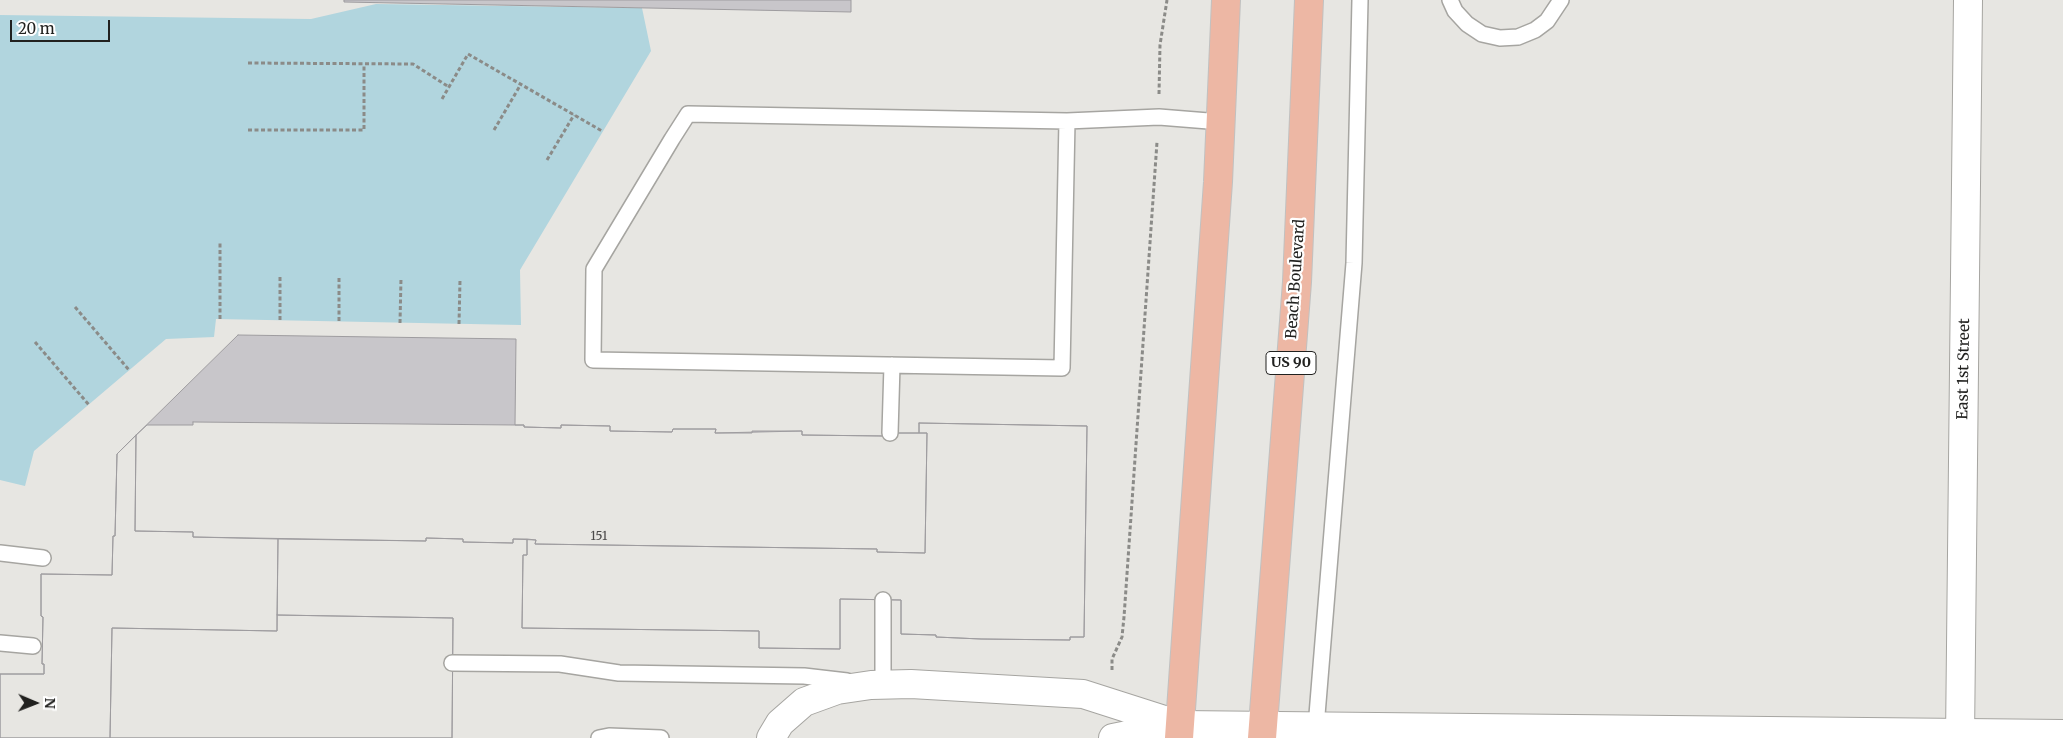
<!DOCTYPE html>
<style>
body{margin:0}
#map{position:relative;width:2063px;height:738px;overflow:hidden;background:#e7e6e2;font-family:Merriweather,serif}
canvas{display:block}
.north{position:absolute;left:10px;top:678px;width:50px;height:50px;-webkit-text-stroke:4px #fff;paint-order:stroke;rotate:91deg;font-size:14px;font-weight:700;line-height:20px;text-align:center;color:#21211f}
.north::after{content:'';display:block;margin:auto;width:18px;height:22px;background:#21211f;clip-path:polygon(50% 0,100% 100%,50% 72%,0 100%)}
.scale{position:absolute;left:10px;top:20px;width:100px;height:22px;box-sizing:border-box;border:2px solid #21211f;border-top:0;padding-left:6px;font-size:15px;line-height:18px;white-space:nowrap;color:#21211f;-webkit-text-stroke:4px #fff;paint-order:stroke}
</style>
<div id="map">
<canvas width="2063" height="738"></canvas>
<div class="north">N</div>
<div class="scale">20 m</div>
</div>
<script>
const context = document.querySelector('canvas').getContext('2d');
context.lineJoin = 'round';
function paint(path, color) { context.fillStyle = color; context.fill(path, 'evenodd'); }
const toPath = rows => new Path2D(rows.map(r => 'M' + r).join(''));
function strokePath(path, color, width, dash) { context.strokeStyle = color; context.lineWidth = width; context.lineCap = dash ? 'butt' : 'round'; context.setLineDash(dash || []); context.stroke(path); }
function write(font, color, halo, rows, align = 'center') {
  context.font = font + ' Merriweather,serif'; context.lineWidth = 4.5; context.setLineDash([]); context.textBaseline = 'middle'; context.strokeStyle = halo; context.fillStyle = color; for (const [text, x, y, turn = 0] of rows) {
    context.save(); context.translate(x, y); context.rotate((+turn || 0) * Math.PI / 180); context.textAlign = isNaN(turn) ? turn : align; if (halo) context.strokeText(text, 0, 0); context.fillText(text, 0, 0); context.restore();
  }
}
paint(toPath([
 [376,4,642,8,651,51,520,270,521,325,216,319,214,337,166,339,34,451,25,486,0,480,0,15,311,19]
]), '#b1d5de');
const building = toPath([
 [344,0,851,0,851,12,344,2,344,0],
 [238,335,516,339,515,425,524,425,524,427,561,428,561,425,610,426,610,431,672,432,673,429,716,429,715,433,802,431,802,435,884,436,890,433,919,433,919,423,1087,426,1084,637,1070,637,1070,640,981,639,936,637,936,635,901,634,901,600,840,599,840,649,759,648,759,631,522,628,523,555,527,555,527,539,513,539,513,543,463,542,463,539,426,538,426,541,278,539,277,615,453,618,452,738,0,738,0,674,44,674,44,664,42,664,43,617,41,616,41,574,112,575,113,536,115,536,117,454,238,335],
 [193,422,515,425,524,425,524,427,561,428,561,425,610,426,610,431,672,432,673,429,716,429,715,433,752,433,752,431,802,431,802,435,884,436,890,433,927,433,925,553,877,552,877,549,535,544,536,540,513,539,513,543,463,542,463,539,426,538,426,541,193,537,193,532,135,531,136,435,147,425,193,425,193,422],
 [919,423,1087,426,1084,637,1070,637,1070,640,981,639,936,637,936,635,901,634,901,600,840,599,840,649,759,648,759,631,522,628,523,555,527,555,527,539,536,540,535,544,877,549,877,552,925,553,927,433,919,433,919,423],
 [136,435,135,531,193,532,193,537,278,539,277,631,112,628,110,738,0,738,0,674,44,674,44,664,42,664,43,617,41,616,41,574,112,575,113,536,115,536,117,454,136,435],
 [277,615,453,618,452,738,110,738,112,628,277,631,277,615]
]);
paint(building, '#c8c6ca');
strokePath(building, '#9e9c9f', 1);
const service = toPath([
 [1450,0,1455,11,1467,24,1482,34,1500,38,1518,37,1535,30,1547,21,1561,0],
 [1067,121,1062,368,593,360,594,269,672,139,688,114,1067,121,1159,117,1221,122],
 [890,433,892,365],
 [0,553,43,558],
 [0,643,33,646],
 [452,663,560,664,619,673,804,676,847,681],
 [883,684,883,600],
 [1316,727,1354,263,1360,0],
 [599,738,609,736,661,738]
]);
const minor = toPath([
 [771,738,780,723,804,702,837,690,871,685,911,684,1083,694,1180,725],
 [1113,738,1177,725],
 [1960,738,1968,0]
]);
const secondary = toPath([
 [1180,725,2063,734]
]);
const primary = toPath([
 [1179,738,1218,182,1226,0],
 [1262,738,1297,282,1309,0]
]);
strokePath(service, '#a6a5a1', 18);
strokePath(minor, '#a6a5a1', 30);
strokePath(secondary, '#a6a5a1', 30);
strokePath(primary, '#c1c1c0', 30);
strokePath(toPath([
 [248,63,413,64,449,87],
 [1159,94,1160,45,1167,0],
 [442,99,468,54,602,131],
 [248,130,364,130,364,64],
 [494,130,521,84],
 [547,160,574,115],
 [280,277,280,321],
 [75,307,129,370],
 [220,319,220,243],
 [339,321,339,278],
 [400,323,401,278],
 [459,324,460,280],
 [35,342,89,405],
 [1112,670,1112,659,1122,637,1124,617,1157,142]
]), '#8b8b88', 3, [4, 2.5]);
strokePath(service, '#fff', 15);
strokePath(minor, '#fff', 28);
strokePath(secondary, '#fff', 28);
strokePath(primary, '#edb7a4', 28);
write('12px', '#4b4a4a', null, [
 ["151",599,537]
]);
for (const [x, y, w] of [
 [1291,363,50]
]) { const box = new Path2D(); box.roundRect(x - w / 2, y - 11.5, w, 23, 4); context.fillStyle = '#fff'; context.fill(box); strokePath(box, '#21211f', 1); }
write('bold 14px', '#21211f', null, [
 ["US 90",1291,363]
]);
write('15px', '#21211f', '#fff', [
 ["Beach Boulevard",1296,279,-86],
 ["East 1st Street",1964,369,-89]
]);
</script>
